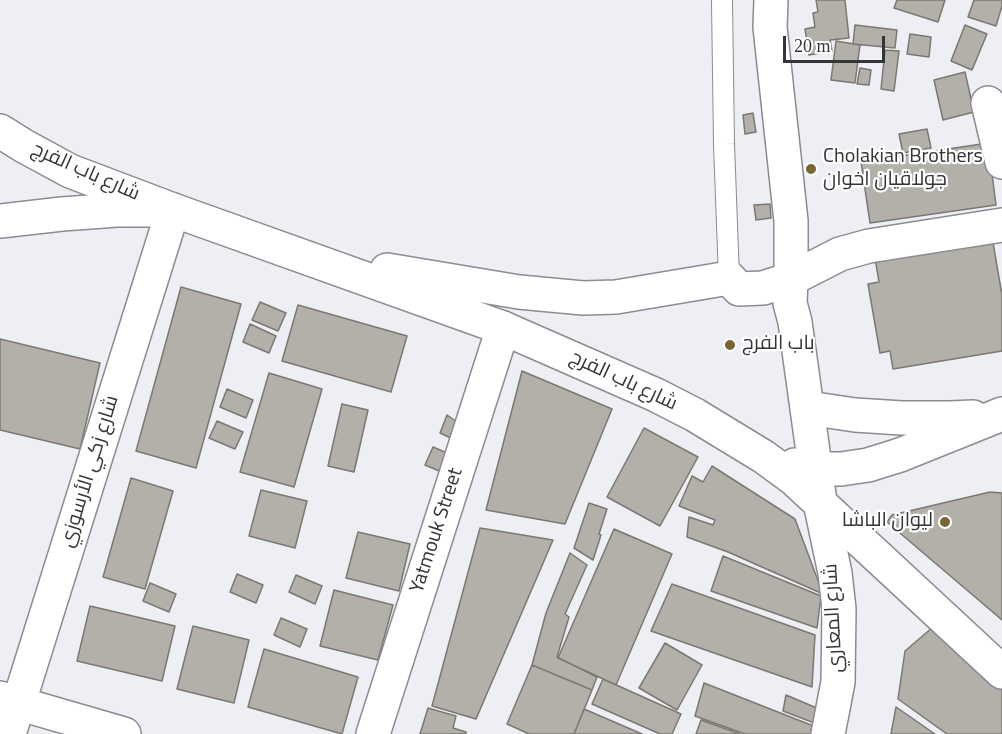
<!DOCTYPE html>
<meta charset="utf-8">
<style>
body{margin:0}
#map{position:relative;width:1002px;height:734px;overflow:hidden;background:#eeeef5;font-family:Georgia,serif}
canvas{display:block}
.scale{position:absolute;left:783px;top:36px;width:102px;height:27px;box-sizing:border-box;border:3px solid #343537;border-top:0;padding-left:8px;font-size:18px;line-height:21px;white-space:nowrap;color:#343537;-webkit-text-stroke:4px #fff;paint-order:stroke}
</style>
<div id="map">
<canvas width="1002" height="734"></canvas>
<div class="scale">20 m</div>
</div>
<script>
const context = document.querySelector('canvas').getContext('2d');
context.lineJoin = 'round';
function paint(path, color) { context.fillStyle = color; context.fill(path, 'evenodd'); }
const toPath = rows => new Path2D(rows.map(r => 'M' + r).join(''));
function strokePath(path, color, width, dash) { context.strokeStyle = color; context.lineWidth = width; context.lineCap = dash ? 'butt' : 'round'; context.setLineDash(dash || []); context.stroke(path); }
function write(font, color, halo, rows, align = 'center') {
  context.font = font + ' Georgia,Cairo,serif'; context.lineWidth = 4.5; context.setLineDash([]); context.textBaseline = 'middle'; context.strokeStyle = halo; context.fillStyle = color; for (const [text, x, y, turn = 0] of rows) {
    context.save(); context.translate(x, y); context.rotate((+turn || 0) * Math.PI / 180); context.textAlign = isNaN(turn) ? turn : align; if (halo) context.strokeText(text, 0, 0); context.fillText(text, 0, 0); context.restore();
  }
}
const building = toPath([
 [816,0,845,0,849,38,830,40,832,51,809,55,805,29,815,27,813,13,818,12,816,0],
 [897,0,945,0,938,22,894,8,897,0],
 [974,0,1002,0,1002,6,996,26,968,17,974,0],
 [855,25,897,30,895,48,853,44,855,25],
 [965,25,987,34,972,70,951,61,965,25],
 [910,34,931,37,929,57,907,54,910,34],
 [836,41,860,45,855,83,831,80,836,41],
 [885,50,899,51,894,91,881,89,885,50],
 [860,68,871,70,869,85,857,84,860,68],
 [965,72,974,112,943,120,934,80,965,72],
 [753,113,756,132,745,134,743,115,753,113],
 [927,129,931,148,903,153,899,134,927,129],
 [988,143,996,205,870,223,861,162,988,143],
 [770,204,771,218,756,220,754,205,770,204],
 [991,231,1002,295,1002,351,893,369,890,351,880,353,868,284,879,282,874,252,991,231],
 [181,287,241,304,196,468,136,451,181,287],
 [260,302,286,313,278,331,252,320,260,302],
 [298,305,407,336,391,392,282,361,298,305],
 [250,324,276,336,269,353,243,342,250,324],
 [0,339,100,363,80,449,0,430,0,339],
 [522,371,612,409,565,524,486,510,522,371],
 [269,373,322,389,294,487,240,472,269,373],
 [227,389,253,400,246,418,220,407,227,389],
 [342,404,368,410,354,472,328,466,342,404],
 [447,415,460,424,455,440,440,433,447,415],
 [217,421,243,432,235,449,209,438,217,421],
 [644,428,698,457,660,526,607,497,644,428],
 [433,447,459,458,451,476,425,465,433,447],
 [712,466,795,519,823,594,728,552,687,537,689,517,713,525,715,520,679,506,692,476,703,482,712,466],
 [131,478,173,491,145,589,103,577,131,478],
 [261,490,307,501,295,548,249,536,261,490],
 [990,492,1002,493,1002,620,887,522,892,515,990,492],
 [589,503,607,509,599,534,601,535,593,560,574,548,589,503],
 [480,528,553,540,476,719,432,706,480,528],
 [614,529,672,554,616,685,558,658,614,529],
 [358,532,410,544,399,591,346,578,358,532],
 [570,553,587,565,565,614,569,617,557,657,597,677,592,690,532,665,546,613,570,553],
 [723,556,821,596,817,628,711,591,723,556],
 [237,574,263,585,256,603,230,592,237,574],
 [296,575,322,586,315,604,289,592,296,575],
 [150,583,176,594,169,612,143,601,150,583],
 [672,584,815,635,812,687,651,631,672,584],
 [334,590,393,605,378,660,320,646,334,590],
 [90,606,175,626,162,681,77,661,90,606],
 [281,618,307,629,300,647,274,635,281,618],
 [193,626,249,640,234,703,177,689,193,626],
 [933,627,1002,690,1002,734,947,734,898,699,905,651,933,627],
 [665,643,702,665,677,710,639,688,665,643],
 [264,649,358,677,342,734,248,707,264,649],
 [532,665,592,690,574,734,529,734,507,724,532,665],
 [603,679,681,714,672,734,660,734,592,704,603,679],
 [704,683,816,727,815,734,745,734,695,716,704,683],
 [786,695,819,709,817,724,783,711,786,695],
 [896,707,935,734,891,734,896,707],
 [428,708,456,716,453,728,466,732,466,734,420,734,428,708],
 [584,709,642,734,574,734,584,709],
 [701,720,740,734,696,734,701,720]
]);
paint(building, '#b3b0aa');
strokePath(building, '#7b7872', 1.5);
const lane = toPath([
 [722,0,724,144,729,278]
]);
const street = toPath([
 [771,0,770,27,791,221,791,279,840,254,869,246,1002,225],
 [988,103,1002,162],
 [0,698,124,734],
 [9,734,173,210],
 [373,734,503,328]
]);
const secondary = toPath([
 [0,131,24,146,70,171,173,210,503,328,656,395,695,415,764,457,794,479,1002,672],
 [0,221,62,214,117,210,156,210],
 [387,270,519,292,583,298,616,297,729,278,739,289,763,288,791,279,790,303,795,322,820,502,835,573,839,609,838,682,828,734],
 [808,408,855,415,902,418,950,418,973,417],
 [795,465,816,469,841,469,868,465,900,455,1002,414]
]);
strokePath(lane, '#8b8c92', 22);
strokePath(street, '#8b8c92', 36);
strokePath(secondary, '#8b8c92', 36);
strokePath(lane, '#fff', 20);
strokePath(street, '#fff', 33);
strokePath(secondary, '#fff', 33);
for (const [x, y, r, color] of [
 [811,169,6,"#7a6634"],
 [730,345,6,"#7a6634"],
 [945,522,6,"#7a6634"]
]) { const dot = new Path2D(); dot.arc(x, y, r, 0, 2 * Math.PI); context.fillStyle = color; context.fill(dot); strokePath(dot, '#fff', 2); }
write('20px', '#343537', '#fff', [
 ["Cholakian Brothers",823,158],
 ["جولاقيان اخوان",823,181],
 ["باب الفرج",742,345],
 ["ليوان الباشا",933,522,"right"]
], 'left');
write('20px', '#343537', '#fff', [
 ["شارع باب الفرج",85,173,24],
 ["شارع باب الفرج",623,382,25],
 ["شارع زكي الأرسوزي",91,472,-73],
 ["Yatmouk Street",438,531,-72],
 ["شارع المعاري",835,618,-93]
]);
</script>
